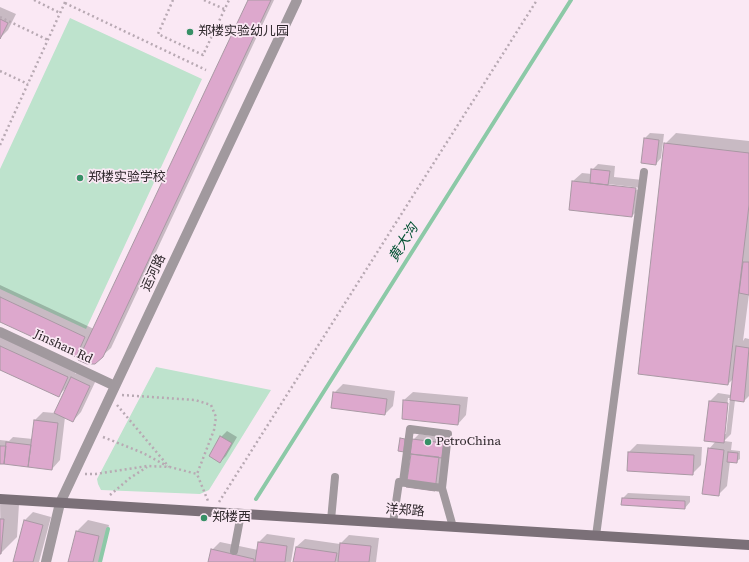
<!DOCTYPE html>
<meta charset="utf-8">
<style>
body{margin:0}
canvas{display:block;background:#fae8f4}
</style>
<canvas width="749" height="562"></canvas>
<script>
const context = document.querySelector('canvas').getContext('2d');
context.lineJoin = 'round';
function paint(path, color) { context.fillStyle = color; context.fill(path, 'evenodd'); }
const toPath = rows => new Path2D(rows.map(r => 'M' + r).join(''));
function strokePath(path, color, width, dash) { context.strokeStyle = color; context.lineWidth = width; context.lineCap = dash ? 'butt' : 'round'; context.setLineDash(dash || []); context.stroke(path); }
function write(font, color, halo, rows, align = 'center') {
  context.font = font + ' "Source Serif 4","Noto Sans SC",serif'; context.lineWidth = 3.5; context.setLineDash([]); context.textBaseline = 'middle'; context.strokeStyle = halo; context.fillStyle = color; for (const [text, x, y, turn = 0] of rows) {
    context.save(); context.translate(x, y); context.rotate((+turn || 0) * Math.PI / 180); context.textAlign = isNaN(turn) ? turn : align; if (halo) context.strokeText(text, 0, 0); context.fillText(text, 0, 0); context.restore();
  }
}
paint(toPath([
 [70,18,202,79,86,329,0,289,0,169],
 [156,367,271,390,209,490,200,494,101,490,98,484,97,479]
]), '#bee3cd');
paint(toPath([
 [249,0,274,0,111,348,102,356,86,346,75,356,0,321,0,285,94,329],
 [0,7,16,14,8,30,0,38],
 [650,133,664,134,661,158,656,164,645,138],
 [676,133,749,141,749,294,743,341,745,338,749,339,749,396,744,401,735,400,731,434,724,441,732,442,731,450,740,451,740,459,737,461,730,461,727,486,718,495,709,449,716,441,710,401,718,393,731,395,733,379,728,384,665,144],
 [728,398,730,398,726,434,724,434],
 [598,164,615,166,614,177,643,180,640,208,632,216,573,181,582,173,592,174,592,170],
 [608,184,641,188,640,190,606,186],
 [0,330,78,366,75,374,80,369,97,378,81,412,73,421,65,417,60,460,52,469,0,463,0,440,9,441,13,437,33,439,35,420,43,412,55,413,66,388,58,396,0,369],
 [343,384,395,391,393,406,385,414,334,393],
 [413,392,468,397,466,415,458,424,404,400],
 [227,431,237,437,226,456,220,462,221,437],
 [419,434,449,438,443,482,435,490,413,440],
 [637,444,702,447,701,465,692,474,629,452],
 [628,493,690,496,690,502,685,508,623,498],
 [0,502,19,504,17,537,1,553],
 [33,512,51,517,39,562,14,562,25,520],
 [88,520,109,525,100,562,69,562,77,531],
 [267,534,295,538,291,562,209,562,212,550,220,542,258,550,259,542],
 [349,535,379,538,376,562,294,562,296,547,305,539,340,544]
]), '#0003');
strokePath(toPath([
 [256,499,571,0],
 [100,562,108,529]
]), '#8cc9a7', 4);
const building = toPath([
 [248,0,271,0,103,357,95,364,87,364,78,360,248,0],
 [0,19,8,23,0,39,0,19],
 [644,138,659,140,656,165,641,163,644,138],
 [664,143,749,153,749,205,728,385,638,374,664,143],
 [591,169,610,171,608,185,590,183,591,169],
 [572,181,636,188,632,217,569,210,572,181],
 [743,262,749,262,749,295,739,293,743,262],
 [0,297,85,337,76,357,0,322,0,297],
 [0,346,68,377,59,397,0,370,0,346],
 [736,346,749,348,744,402,730,400,736,346],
 [71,377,90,386,73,422,54,413,71,377],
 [333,392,387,399,385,415,331,408,333,392],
 [403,400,460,405,458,425,402,419,403,400],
 [709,401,728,403,724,443,704,441,709,401],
 [34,420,58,423,52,470,28,467,34,420],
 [220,436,232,443,220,463,209,456,220,436],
 [400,438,405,439,404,452,398,451,400,438],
 [412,439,444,443,442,458,410,454,412,439],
 [6,442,31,445,28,467,4,464,6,442],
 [0,446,6,446,4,464,0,464,0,446],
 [708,448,724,450,719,496,702,494,708,448],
 [628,452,694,455,693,475,627,471,628,452],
 [728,452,738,453,737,463,727,462,728,452],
 [411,454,439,457,435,491,406,487,411,454],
 [622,498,685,501,685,509,621,505,622,498],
 [0,519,4,519,1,554,0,554,0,519],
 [24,520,43,525,33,562,13,562,24,520],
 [76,531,99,536,93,562,68,562,76,531],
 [258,542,287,546,285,562,255,562,258,542],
 [340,543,371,546,369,562,338,562,340,543],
 [296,547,337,553,335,562,293,562,296,547],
 [211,549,254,559,254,562,208,562,211,549]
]);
paint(building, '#dda8cd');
strokePath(building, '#a999a4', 1);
strokePath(toPath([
 [34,0,60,13],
 [173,0,158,34,203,55,229,0],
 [204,0,224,9],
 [65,3,206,70],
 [0,17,48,40],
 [0,71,28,84],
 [0,145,66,0],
 [122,395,195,400,211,405,216,417,214,430,197,474,208,501],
 [117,405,169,467],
 [103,437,143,453,167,466],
 [85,474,96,474,147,466,170,467,197,474],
 [110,495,130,478,147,467],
 [219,502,537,0]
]), '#b8a9b3', 2.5, [2, 3]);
strokePath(toPath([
 [403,482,410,429,448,434,442,488],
 [331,520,335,477],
 [393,523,399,482,442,488,453,527],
 [596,536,644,172],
 [234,551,241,514]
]), '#a1999e', 8);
strokePath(toPath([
 [0,332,115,386],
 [46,562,60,503,297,0]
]), '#a1999e', 10);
strokePath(toPath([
 [0,499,749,545]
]), '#7b7078', 10);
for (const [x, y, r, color] of [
 [190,32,4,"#379066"],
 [80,178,4,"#379066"],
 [428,442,4,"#379066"],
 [204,518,4,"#379066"]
]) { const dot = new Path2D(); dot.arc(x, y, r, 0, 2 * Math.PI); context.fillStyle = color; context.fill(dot); strokePath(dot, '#fae8f4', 1.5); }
write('13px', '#2e272b', '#fae8f4', [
 ["郑楼实验幼儿园",198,32],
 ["郑楼实验学校",88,178],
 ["PetroChina",436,442],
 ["郑楼西",212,518]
], 'left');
write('13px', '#2e272b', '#fae8f4', [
 ["运河路",154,273,-65],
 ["Jinshan Rd",63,347,25],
 ["洋郑路",405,511,4]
]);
write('italic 14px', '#035233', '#fae8f4', [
 ["黄大沟",404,243,-58]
]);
</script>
